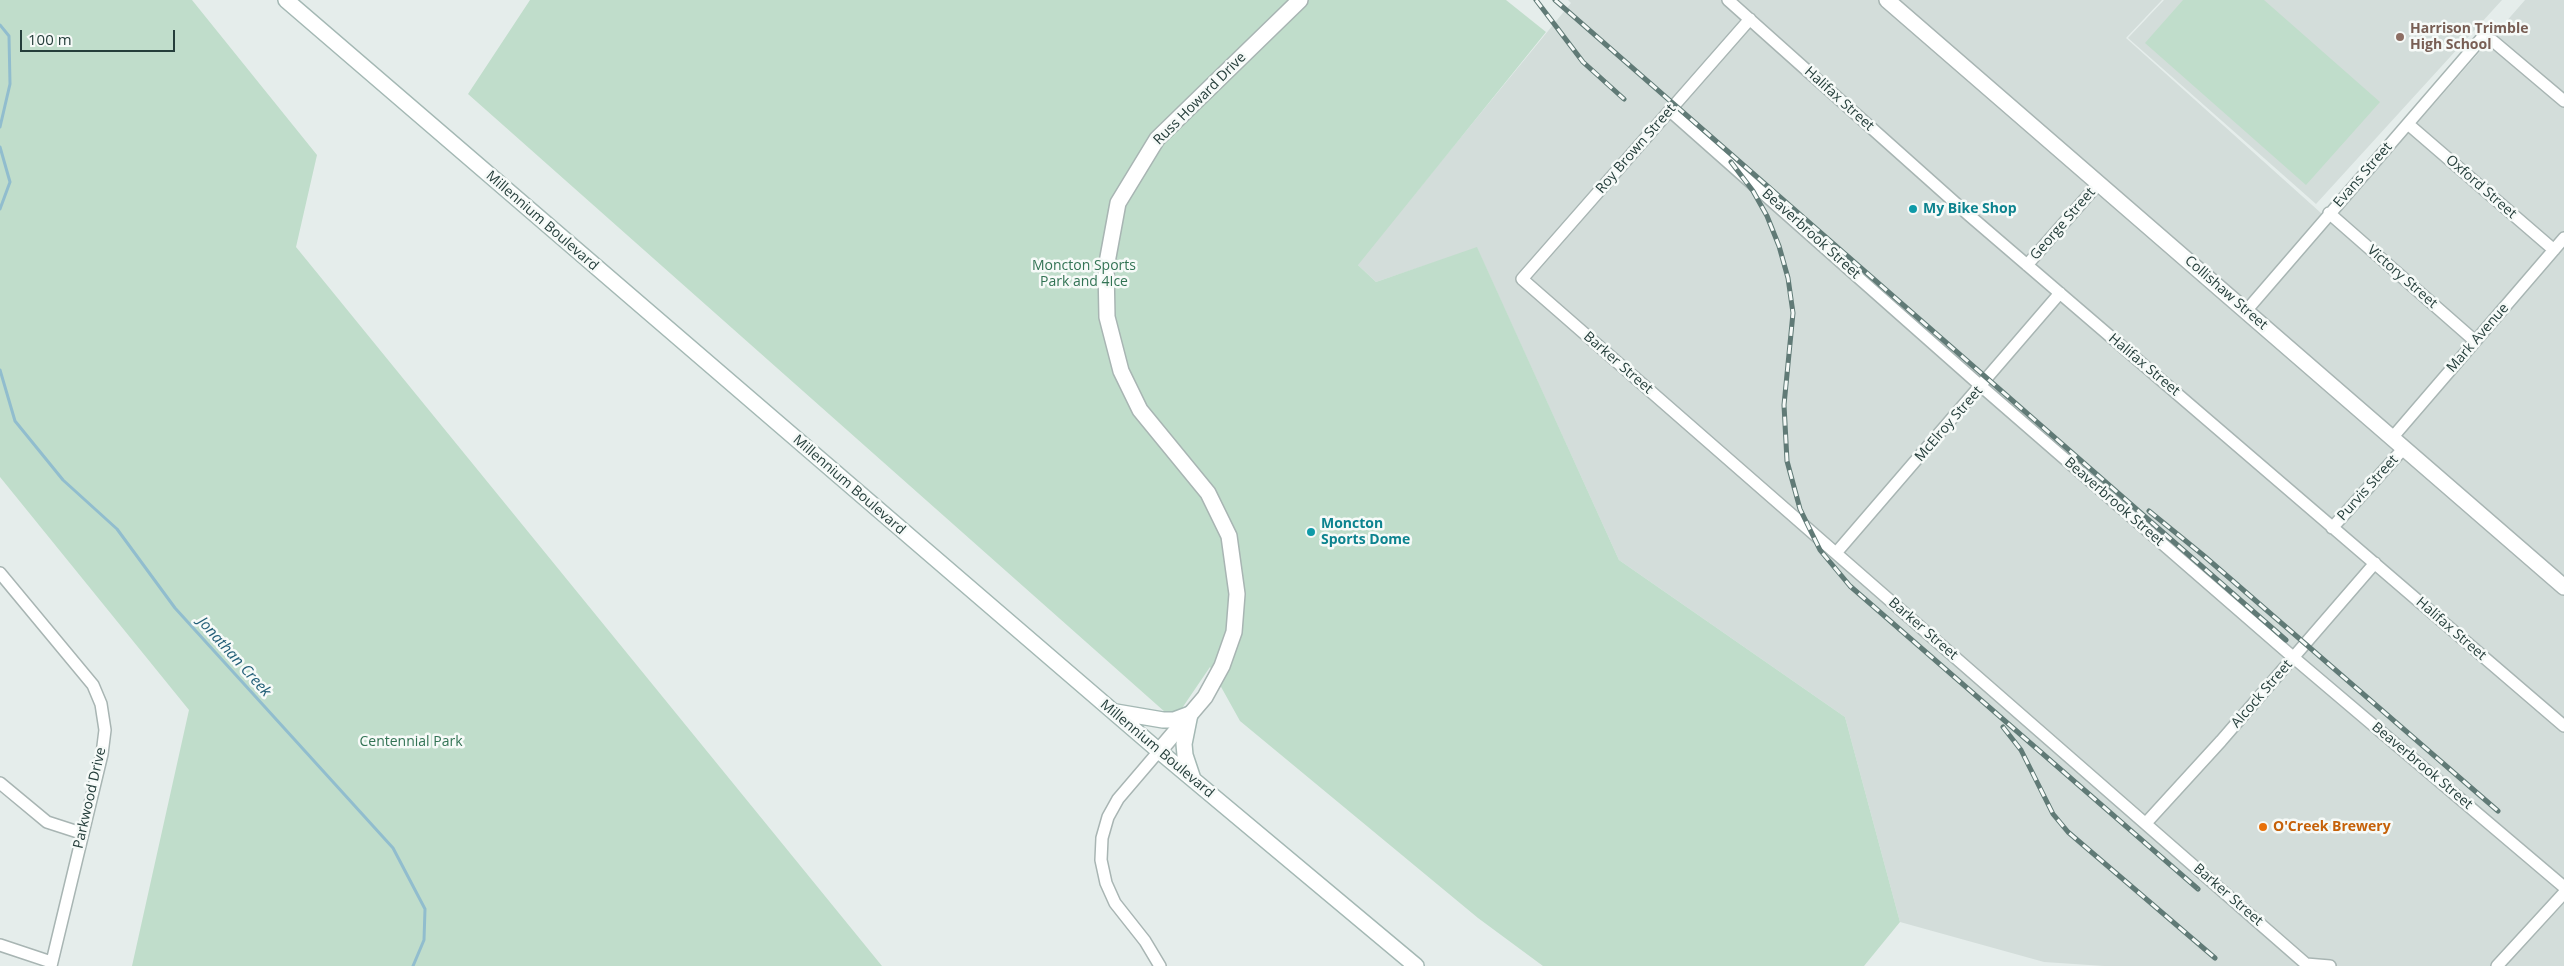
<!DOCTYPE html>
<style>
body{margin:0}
#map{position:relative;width:2564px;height:966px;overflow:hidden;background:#e5edeb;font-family:"Open Sans",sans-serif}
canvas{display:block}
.scale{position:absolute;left:20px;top:30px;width:155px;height:22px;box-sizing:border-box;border:2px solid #253e3b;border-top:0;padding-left:6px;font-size:15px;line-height:18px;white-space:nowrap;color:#253e3b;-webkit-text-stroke:4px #f6faf8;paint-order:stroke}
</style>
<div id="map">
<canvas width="2564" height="966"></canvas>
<div class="scale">100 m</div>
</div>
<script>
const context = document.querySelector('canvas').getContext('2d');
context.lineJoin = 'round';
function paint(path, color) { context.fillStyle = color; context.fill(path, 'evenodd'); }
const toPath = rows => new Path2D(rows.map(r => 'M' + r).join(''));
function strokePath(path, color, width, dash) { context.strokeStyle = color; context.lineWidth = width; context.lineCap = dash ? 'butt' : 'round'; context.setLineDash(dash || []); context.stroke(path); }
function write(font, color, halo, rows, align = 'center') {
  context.font = font + ' "Open Sans",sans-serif'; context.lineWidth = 5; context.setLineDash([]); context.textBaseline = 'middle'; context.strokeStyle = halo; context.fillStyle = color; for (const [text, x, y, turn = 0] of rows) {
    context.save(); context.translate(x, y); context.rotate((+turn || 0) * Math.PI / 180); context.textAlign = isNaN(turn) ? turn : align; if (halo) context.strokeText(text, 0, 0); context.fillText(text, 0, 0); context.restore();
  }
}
paint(toPath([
 [1568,0,2162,0,2126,38,2331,222,2525,0,2564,0,2564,966,2104,966,2044,962,1900,922,1845,717,1619,560,1477,248,1376,282,1357,264,1571,3],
 [2164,0,2502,0,2316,204,2128,38]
]), '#d3ddda');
paint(toPath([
 [0,0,192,0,317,155,296,247,882,966,132,966,189,710,0,477],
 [530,0,1506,0,1546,32,1358,265,1376,282,1477,247,1619,560,1845,717,1900,922,1864,966,1543,966,1478,918,1240,721,1210,667,1174,720,468,94],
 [2183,0,2264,0,2380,102,2306,185,2145,43]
]), '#c0ddcb');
strokePath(toPath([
 [0,25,9,36,10,84,0,127],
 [0,147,10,182,0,209],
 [0,370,15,421,63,480,117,529,175,608,393,848,425,909,424,940,413,966]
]), '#91bdce', 3);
const minor = toPath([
 [1728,0,1970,216,2564,726],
 [1750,19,1522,279,2306,964,2330,966],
 [1670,111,1982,387,2294,658,2564,887],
 [2408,124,2554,250],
 [2329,213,2475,341],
 [2027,265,2099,183],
 [2246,311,2481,39,2493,41,2564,101],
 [2392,438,2564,238],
 [2332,528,2404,448],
 [1836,553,2060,293],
 [0,573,93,685,101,704,105,730,102,754,51,966],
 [1159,751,1118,799,1108,817,1102,838,1101,860,1106,883,1115,903,1145,941,1160,966],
 [0,783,47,822,81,833],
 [2146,823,2221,741,2375,563],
 [0,945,51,962],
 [2497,966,2564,893]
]);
const tertiary = toPath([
 [1887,0,2564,587],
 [1159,751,1205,697,1222,666,1234,632,1237,594,1229,536,1208,493,1140,410,1121,371,1107,317,1106,268,1118,203,1157,139,1300,0]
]);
const secondary = toPath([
 [286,0,1159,751,1416,966],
 [1116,712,1163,720,1174,720,1190,714],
 [1190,714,1184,744,1185,755,1193,779]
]);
strokePath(minor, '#a8b5b3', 14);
strokePath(tertiary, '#a8b5b3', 18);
strokePath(secondary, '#a4b8b4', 18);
strokePath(minor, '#fff', 11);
strokePath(tertiary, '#fff', 15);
strokePath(secondary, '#fff', 15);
const rail = toPath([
 [1536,0,1583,62,1624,99],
 [1555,0,2286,640],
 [1731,162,1753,191,1767,216,1779,246,1788,278,1793,313,1784,405,1787,461,1800,509,1820,550,1850,586,2198,889],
 [2149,511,2203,555,2498,811],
 [2003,727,2021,750,2053,814,2068,832,2215,958]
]);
strokePath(rail, '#607a76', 5);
strokePath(rail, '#f6faf8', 3, [9]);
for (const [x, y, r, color] of [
 [2400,37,5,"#8d6e63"],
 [1913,209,5,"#0f9aa8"],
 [1311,532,5,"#0f9aa8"],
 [2263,827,5,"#e8710a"]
]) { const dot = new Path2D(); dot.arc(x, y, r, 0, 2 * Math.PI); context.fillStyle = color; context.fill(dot); strokePath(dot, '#f6faf8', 2); }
write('bold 14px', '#785e54', '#f6faf8', [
 ["Harrison Trimble",2410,29],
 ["High School",2410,45]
], 'left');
write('14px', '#253e3b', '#f6faf8', [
 ["Russ Howard Drive",1200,99,-45],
 ["Halifax Street",1839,99,42],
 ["Roy Brown Street",1636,149,-49],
 ["Evans Street",2363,175,-49],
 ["Oxford Street",2481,187,41],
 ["Millennium Boulevard",542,221,41],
 ["George Street",2063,224,-49],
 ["Beaverbrook Street",1811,234,42],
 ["Victory Street",2402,277,41],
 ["Collishaw Street",2226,293,41],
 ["Mark Avenue",2478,338,-49],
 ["Barker Street",1618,363,41],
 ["Halifax Street",2144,365,40],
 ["McElroy Street",1949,424,-49],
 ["Millennium Boulevard",849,485,41],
 ["Purvis Street",2368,488,-48],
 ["Beaverbrook Street",2114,502,41],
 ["Barker Street",1923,629,41],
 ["Halifax Street",2451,629,41],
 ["Alcock Street",2262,694,-49],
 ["Millennium Boulevard",1157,749,40],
 ["Beaverbrook Street",2422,766,40],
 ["Parkwood Drive",90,798,-77],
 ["Barker Street",2228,895,41]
]);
write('bold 14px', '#0d838f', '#f6faf8', [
 ["My Bike Shop",1923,209],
 ["Moncton",1321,524],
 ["Sports Dome",1321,540]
], 'left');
write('14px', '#327354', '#f6faf8', [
 ["Moncton Sports",1084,266],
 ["Park and 4Ice",1084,282],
 ["Centennial Park",411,742]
]);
write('bold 14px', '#c56008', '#f6faf8', [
 ["O'Creek Brewery",2273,827]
], 'left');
write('italic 15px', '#225e77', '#f6faf8', [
 ["Jonathan Creek",234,657,48]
]);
</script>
